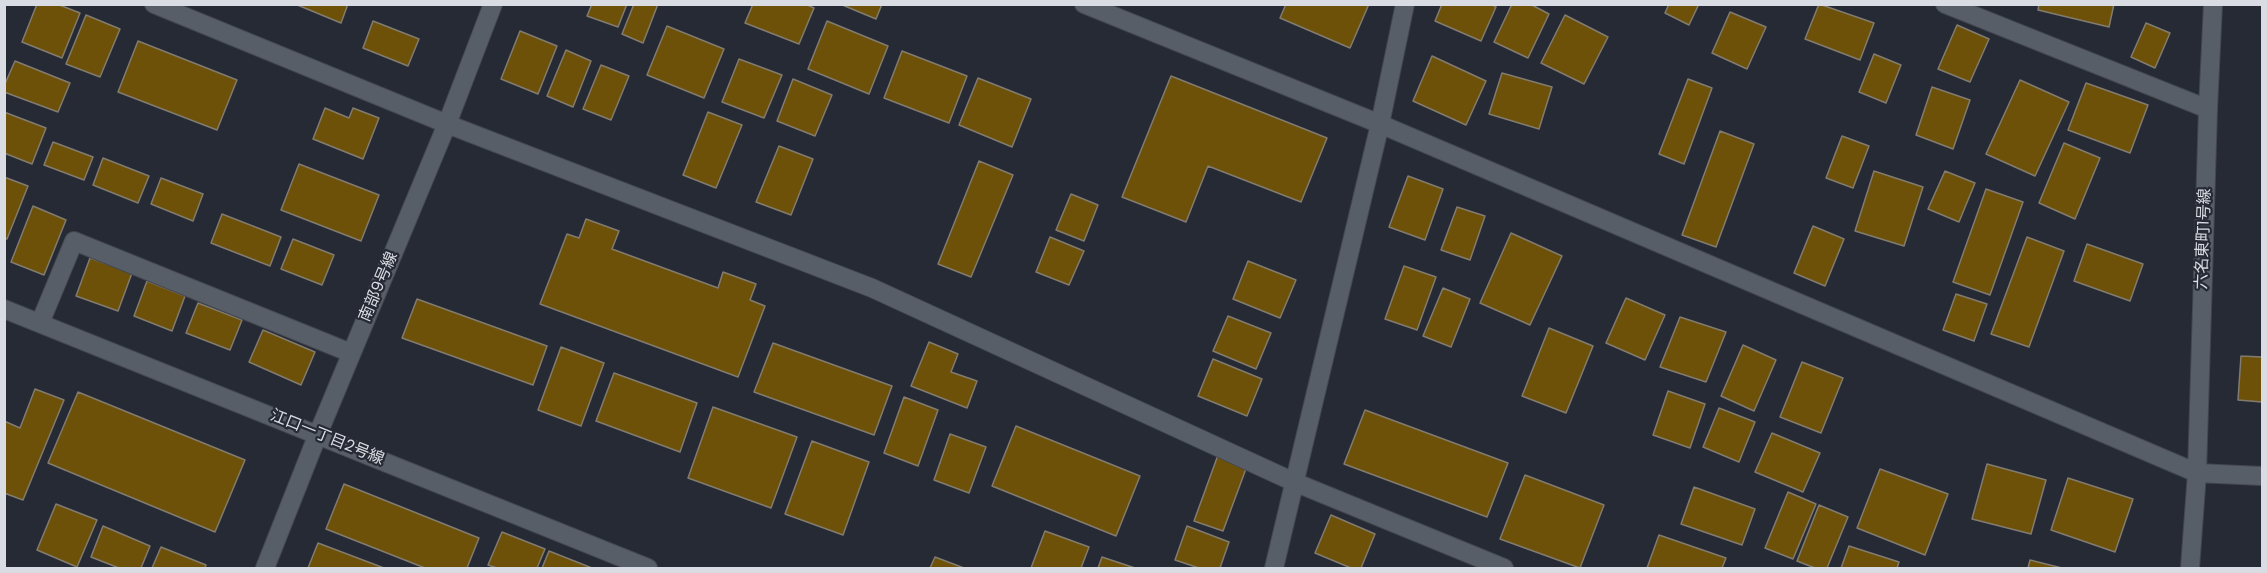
<!DOCTYPE html>
<meta charset="utf-8">
<style>
body{margin:0}
#map{position:relative;width:2267px;height:573px;overflow:hidden;background:#262a34;font-family:Poppins,sans-serif}
canvas{display:block}
.frame{position:absolute;inset:0;border:6px solid #d9dce2;pointer-events:none}
</style>
<div id="map">
<canvas width="2267" height="573"></canvas>
<div class="frame"></div>
</div>
<script>
const context = document.querySelector('canvas').getContext('2d');
context.lineJoin = 'round';
function paint(path, color) { context.fillStyle = color; context.fill(path, 'evenodd'); }
const toPath = rows => new Path2D(rows.map(r => 'M' + r).join(''));
function strokePath(path, color, width, dash) { context.strokeStyle = color; context.lineWidth = width; context.lineCap = dash ? 'butt' : 'round'; context.setLineDash(dash || []); context.stroke(path); }
function write(font, color, halo, rows, align = 'center') {
  context.font = font + ' Poppins,"Noto Sans JP",sans-serif'; context.lineWidth = 4.5; context.setLineDash([]); context.textBaseline = 'middle'; context.strokeStyle = halo; context.fillStyle = color; for (const [text, x, y, turn = 0] of rows) {
    context.save(); context.translate(x, y); context.rotate((+turn || 0) * Math.PI / 180); context.textAlign = isNaN(turn) ? turn : align; if (halo) context.strokeText(text, 0, 0); context.fillText(text, 0, 0); context.restore();
  }
}
const building = toPath([
 [37,4,57,4,80,13,62,58,22,42,37,4],
 [295,4,348,4,341,23,295,4],
 [592,4,627,4,618,27,587,16,592,4],
 [634,4,658,4,643,43,622,34,634,4],
 [753,4,805,4,814,8,799,44,745,23,753,4],
 [840,4,882,4,876,19,840,4],
 [1286,4,1369,4,1350,48,1280,18,1286,4],
 [1442,4,1491,4,1496,7,1481,41,1435,21,1442,4],
 [1512,4,1530,4,1549,14,1528,58,1494,42,1512,4],
 [1669,4,1699,4,1689,25,1665,13,1669,4],
 [1819,4,1874,23,1860,60,1805,39,1819,4],
 [2039,4,2114,4,2109,27,2038,10,2039,4],
 [1730,12,1766,27,1747,69,1712,53,1730,12],
 [86,15,120,29,100,77,66,64,86,15],
 [1565,15,1608,37,1584,84,1541,63,1565,15],
 [373,21,419,39,408,66,363,48,373,21],
 [827,21,888,46,869,94,808,69,827,21],
 [2146,23,2170,33,2155,68,2131,57,2146,23],
 [1957,25,1989,39,1970,82,1938,69,1957,25],
 [667,26,724,49,704,98,647,75,667,26],
 [520,31,557,46,538,94,501,79,520,31],
 [138,41,237,80,217,130,118,92,138,41],
 [566,50,591,61,573,107,547,96,566,50],
 [902,51,967,76,949,123,884,98,902,51],
 [1874,54,1901,65,1886,103,1859,92,1874,54],
 [1432,56,1486,81,1466,125,1413,101,1432,56],
 [739,59,782,75,764,118,722,102,739,59],
 [15,61,70,83,58,112,4,92,4,86,15,61],
 [601,65,629,76,611,120,583,109,601,65],
 [1502,73,1552,87,1539,129,1489,114,1502,73],
 [1171,76,1327,138,1301,202,1208,166,1186,222,1122,197,1171,76],
 [978,78,1031,99,1012,147,959,125,978,78],
 [793,79,832,95,815,136,777,121,793,79],
 [1688,79,1712,88,1684,164,1659,154,1688,79],
 [2020,80,2069,102,2035,176,1986,154,2020,80],
 [2086,83,2148,105,2130,153,2068,130,2086,83],
 [1932,87,1970,100,1953,149,1916,135,1932,87],
 [325,108,349,118,353,108,379,118,363,159,313,139,325,108],
 [4,112,46,128,32,164,4,153,4,112],
 [708,112,742,125,716,188,683,175,708,112],
 [1720,131,1754,144,1716,247,1682,235,1720,131],
 [1842,136,1869,146,1853,188,1826,178,1842,136],
 [53,142,93,157,84,180,44,165,53,142],
 [2064,143,2100,158,2075,219,2039,203,2064,143],
 [779,146,813,159,791,215,756,202,779,146],
 [103,158,149,176,138,203,93,185,103,158],
 [979,161,1013,175,971,277,938,264,979,161],
 [299,164,379,195,361,241,281,210,299,164],
 [1874,171,1923,187,1904,246,1855,231,1874,171],
 [1945,171,1975,183,1959,222,1928,209,1945,171],
 [1408,176,1443,189,1425,240,1389,227,1408,176],
 [4,177,28,186,7,239,4,238,4,177],
 [161,178,203,194,193,221,151,204,161,178],
 [1986,189,2023,202,1990,295,1953,282,1986,189],
 [1071,194,1098,205,1084,241,1056,230,1071,194],
 [33,206,66,220,44,275,11,262,33,206],
 [1457,207,1485,216,1470,260,1441,250,1457,207],
 [222,214,281,237,270,266,211,243,222,214],
 [586,219,619,231,612,249,718,288,723,272,756,284,750,300,765,306,738,377,540,304,567,234,579,238,586,219],
 [1813,226,1844,239,1825,286,1794,273,1813,226],
 [1511,233,1562,256,1530,325,1480,303,1511,233],
 [1050,237,1084,251,1069,285,1036,272,1050,237],
 [2027,237,2064,251,2029,347,1991,334,2027,237],
 [293,239,334,255,322,285,281,269,293,239],
 [2087,244,2143,264,2130,301,2074,281,2087,244],
 [90,258,132,273,118,311,76,296,90,258],
 [1248,261,1296,280,1280,318,1233,299,1248,261],
 [1404,266,1436,277,1417,330,1385,319,1404,266],
 [147,281,185,296,172,331,134,316,147,281],
 [1443,288,1470,299,1451,347,1423,336,1443,288],
 [1956,294,1987,304,1974,341,1943,330,1956,294],
 [1626,298,1665,315,1645,360,1606,343,1626,298],
 [417,299,547,346,533,385,402,338,417,299],
 [198,303,242,320,230,350,186,333,198,303],
 [1228,316,1271,333,1256,369,1213,351,1228,316],
 [1680,317,1726,332,1706,382,1660,367,1680,317],
 [1549,328,1593,346,1566,413,1522,396,1549,328],
 [263,330,315,352,301,385,249,362,263,330],
 [929,342,958,354,951,372,977,381,967,408,911,386,929,342],
 [773,343,892,386,874,435,754,392,773,343],
 [1743,345,1776,360,1754,411,1721,396,1743,345],
 [561,347,604,363,581,426,538,410,561,347],
 [2241,356,2262,357,2262,402,2238,400,2241,356],
 [1213,359,1262,379,1247,416,1198,396,1213,359],
 [1802,362,1843,378,1821,433,1780,417,1802,362],
 [614,373,697,403,680,452,596,421,614,373],
 [35,389,64,400,23,500,4,493,4,421,20,428,35,389],
 [1668,391,1705,404,1690,448,1653,435,1668,391],
 [78,392,245,460,215,532,48,463,78,392],
 [904,397,938,410,918,466,884,453,904,397],
 [713,407,797,437,771,508,688,478,713,407],
 [1719,408,1755,422,1739,462,1703,447,1719,408],
 [1365,410,1508,463,1487,517,1344,464,1365,410],
 [1016,426,1140,476,1116,536,992,486,1016,426],
 [1772,433,1820,453,1803,492,1755,472,1772,433],
 [950,434,986,447,969,493,934,480,950,434],
 [812,441,869,462,843,535,785,514,812,441],
 [1218,455,1247,466,1223,531,1194,521,1218,455],
 [1987,464,2046,480,2031,534,1972,519,1987,464],
 [1880,469,1948,494,1925,555,1857,528,1880,469],
 [1525,475,1604,505,1580,568,1500,539,1525,475],
 [2068,478,2133,499,2115,552,2051,530,2068,478],
 [344,484,479,538,467,568,425,568,326,529,344,484],
 [1694,487,1755,509,1742,545,1681,524,1694,487],
 [1788,492,1816,504,1793,559,1765,548,1788,492],
 [56,504,97,520,77,567,37,550,56,504],
 [1819,505,1848,517,1827,568,1815,568,1797,561,1819,505],
 [1331,515,1375,534,1361,568,1351,568,1315,553,1331,515],
 [103,526,150,546,141,568,119,568,91,557,103,526],
 [1187,526,1229,542,1220,568,1199,568,1175,560,1187,526],
 [1045,531,1089,547,1081,568,1031,568,1045,531],
 [502,532,545,549,537,568,497,568,488,565,502,532],
 [1659,535,1726,558,1722,568,1647,568,1659,535],
 [318,543,384,568,308,568,318,543],
 [1849,546,1899,562,1897,568,1841,568,1849,546],
 [161,547,206,565,205,568,152,568,161,547],
 [549,551,592,568,542,568,549,551],
 [935,557,964,568,930,568,935,557],
 [1102,557,1135,568,1098,568,1102,557],
 [2030,560,2062,568,2028,568,2030,560]
]);
paint(building, '#6d5109');
strokePath(building, '#827c70', 1.5);
const minor = toPath([
 [154,4,447,124,872,288,1294,482,1504,568],
 [1084,4,1380,124,2197,473,2262,476],
 [1945,4,2208,109],
 [4,309,648,568],
 [40,323,74,241,351,353],
 [265,568,318,434,447,124,493,4],
 [1274,568,1380,124,1405,4],
 [2190,568,2197,473,2208,109,2213,4]
]);
strokePath(minor, '#44474f', 20);
strokePath(minor, '#585e68', 18);
write('16px', '#d9dce2', '#262a34', [
 ["六名東町1号線",2204,239,-88],
 ["南部9号線",379,287,-67],
 ["江口一丁目2号線",327,438,22]
]);
</script>
